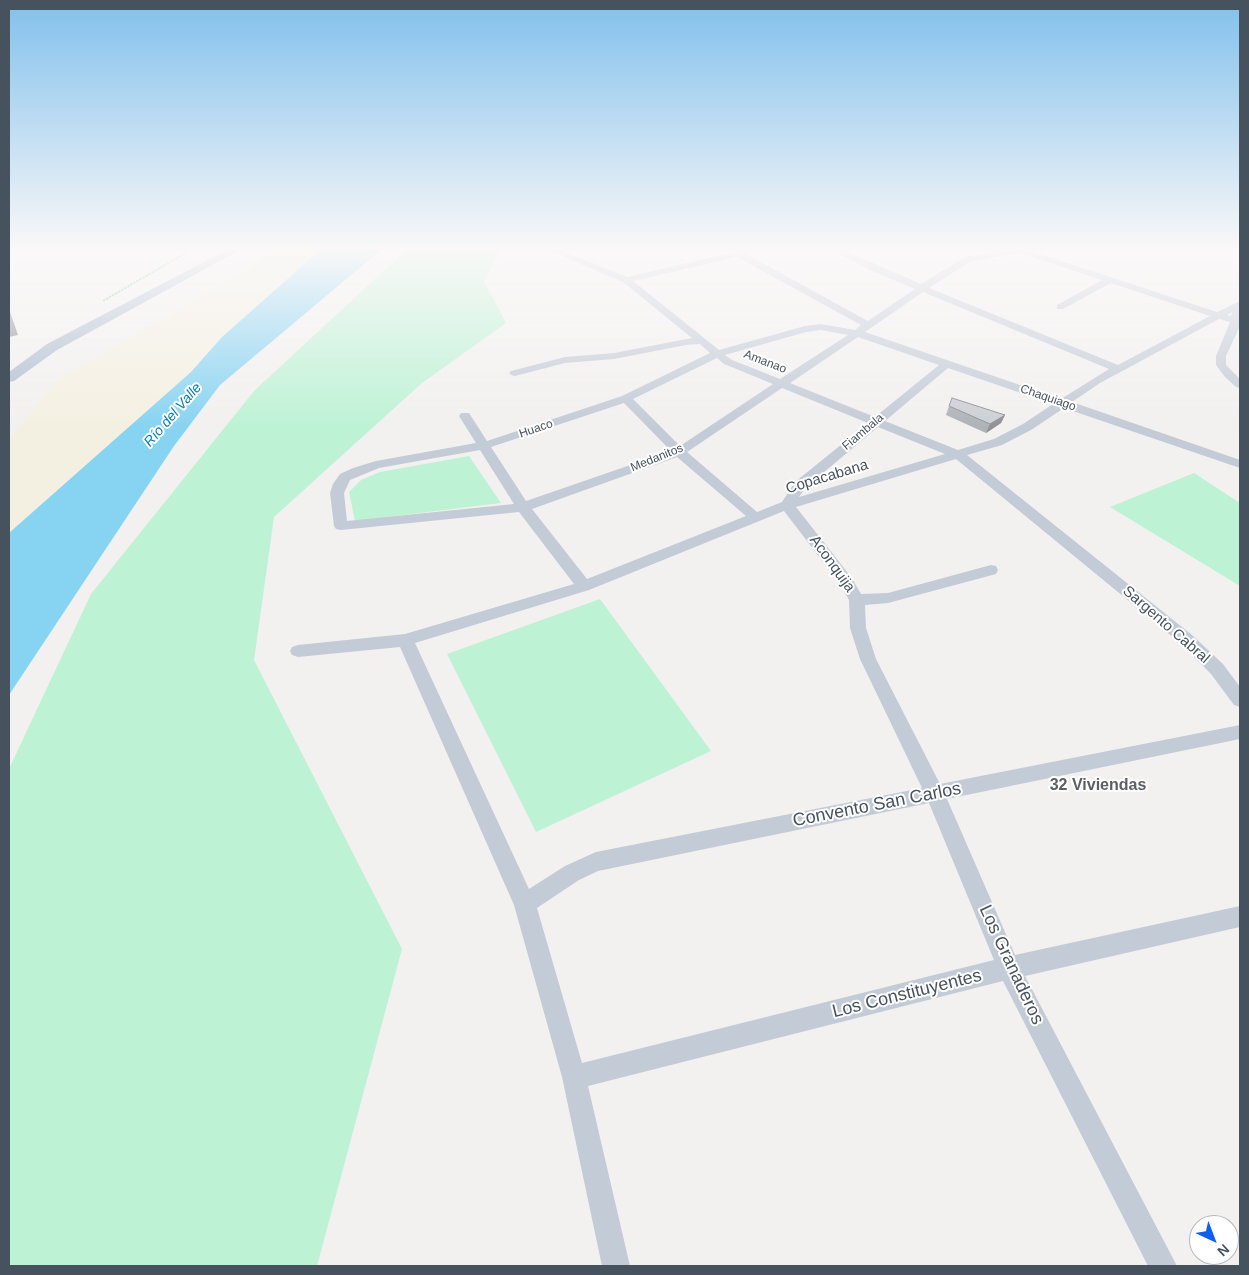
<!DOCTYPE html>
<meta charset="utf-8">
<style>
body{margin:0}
#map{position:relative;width:1249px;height:1275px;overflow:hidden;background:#f3f0f0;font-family:Arial,sans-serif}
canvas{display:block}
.frame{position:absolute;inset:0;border:10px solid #47525f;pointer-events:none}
.north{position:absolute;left:1189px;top:1215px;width:50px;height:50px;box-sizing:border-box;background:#fff;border:1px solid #b5babf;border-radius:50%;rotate:137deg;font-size:14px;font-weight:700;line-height:20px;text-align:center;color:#47525f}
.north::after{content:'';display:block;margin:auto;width:18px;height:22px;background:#0e5fef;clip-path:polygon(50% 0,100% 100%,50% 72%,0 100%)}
</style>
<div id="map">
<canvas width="1249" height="1275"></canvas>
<div class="frame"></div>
<div class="north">N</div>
</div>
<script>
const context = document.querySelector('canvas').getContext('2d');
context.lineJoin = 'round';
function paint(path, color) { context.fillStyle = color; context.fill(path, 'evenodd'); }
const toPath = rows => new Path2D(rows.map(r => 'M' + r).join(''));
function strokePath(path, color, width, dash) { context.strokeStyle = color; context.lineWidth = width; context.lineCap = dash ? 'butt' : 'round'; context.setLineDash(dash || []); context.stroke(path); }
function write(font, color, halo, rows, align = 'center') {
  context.font = font + ' Arial,sans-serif'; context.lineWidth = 4; context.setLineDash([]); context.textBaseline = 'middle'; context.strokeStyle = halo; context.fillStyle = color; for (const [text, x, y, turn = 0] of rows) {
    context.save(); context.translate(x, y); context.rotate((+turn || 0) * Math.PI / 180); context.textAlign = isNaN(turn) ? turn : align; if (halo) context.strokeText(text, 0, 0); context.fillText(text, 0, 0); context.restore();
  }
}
paint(toPath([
 [406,250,501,250,484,281,506,323,422,383,274,517,254,660,402,949,317,1266,9,1266,9,769,91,594,254,391],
 [469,456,501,503,355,521,349,492,361,480,380,472],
 [1194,473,1240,503,1240,586,1110,507],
 [600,599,711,751,536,832,447,654]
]), '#bdf2d5');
paint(toPath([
 [272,250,320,250,222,337,191,372,9,533,9,439,58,379,247,270]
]), '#f4f0e1');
paint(toPath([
 [320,250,381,250,220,385,174,446,9,695,9,533,191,372,222,337]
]), '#87d3f2');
strokePath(toPath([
 [103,301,191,250]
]), '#72d3aa', 2, [2.5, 1]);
paint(toPath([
 [548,250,560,250,627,277,743,250,754,250,753,253,746,254,868,321,915,289,868,269,832,250,843,250,921,284,965,257,1008,250,1028,250,1217,312,1240,301,1240,307,1238,308,1240,309,1240,326,1226,356,1226,365,1240,379,1240,388,1236,387,1225,377,1216,365,1216,356,1230,322,1219,319,1100,383,1072,402,1240,460,1240,468,1064,408,1031,430,1002,445,967,455,1192,635,1223,664,1240,687,1240,707,1234,705,1211,674,1180,643,956,459,796,507,851,577,861,594,888,593,991,565,996,566,998,570,996,574,888,603,865,605,866,628,876,659,940,784,1240,725,1240,739,947,799,1015,955,1240,906,1240,927,1025,976,1177,1266,1148,1266,1003,981,588,1086,630,1266,602,1266,562,1077,514,905,400,647,298,657,292,655,290,651,292,647,298,645,405,634,574,584,519,512,341,530,336,529,334,526,330,493,333,484,340,474,353,468,376,461,476,443,459,416,461,413,469,413,487,441,622,396,710,353,700,344,686,345,614,359,565,363,515,376,511,375,509,373,511,371,565,357,614,353,692,338,623,282,548,250],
 [1020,253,1102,280,1057,305,1057,309,1063,309,1111,283,1210,316,1118,365,929,288,971,261,1020,253],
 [737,257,861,325,855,330,821,324,805,326,719,350,633,281,737,257],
 [923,292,1109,369,1061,399,865,332,923,292],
 [1232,312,1231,316,1227,315,1232,312],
 [821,330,848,335,780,379,732,360,725,355,806,332,821,330],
 [858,337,939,365,875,417,790,383,858,337],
 [717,358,724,364,773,384,680,446,633,399,717,358],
 [948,368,1053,404,1023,424,994,439,958,450,885,421,948,368],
 [782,388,868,423,795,482,782,502,757,512,687,452,782,388],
 [624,403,671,451,526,501,491,447,624,403],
 [878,427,945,454,799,497,805,488,878,427],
 [480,450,514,504,347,521,344,493,350,480,379,468,480,450],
 [677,457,746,516,587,579,532,509,677,457],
 [784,511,840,584,849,600,850,628,860,659,922,788,596,852,565,866,529,889,415,643,589,590,784,511],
 [929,803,994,960,582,1063,537,908,579,880,598,871,929,803]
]), '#c3cbd6');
paint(toPath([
 [227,250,240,250,57,350,14,381,9,382,9,372,47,344,227,250]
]), '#aebdd0');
paint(toPath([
 [949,406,1005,415,1001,423,986,433,946,415]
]), '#afb2b7');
paint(toPath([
 [9,309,18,335,9,337],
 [1005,415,1001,423,986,433,990,424]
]), '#8f9195');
const building = toPath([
 [952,398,1005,415,990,424,949,406,952,398]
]);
paint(building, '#cccfd5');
strokePath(building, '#8f9195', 1);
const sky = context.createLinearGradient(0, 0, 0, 428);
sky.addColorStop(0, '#81c0ec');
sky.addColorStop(0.58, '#faf8f8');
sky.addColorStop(1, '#faf8f800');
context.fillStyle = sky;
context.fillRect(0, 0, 1249, 428);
write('12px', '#47525f', '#fff', [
 ["Amanao",765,362,21],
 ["Chaquiago",1048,398,19],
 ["Huaco",536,429,-19],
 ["Fiambala",863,432,-40],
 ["Medanitos",657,458,-22]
]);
write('italic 14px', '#047dae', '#fff', [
 ["Río del Valle",173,415,-49]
]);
write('15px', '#47525f', '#fff', [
 ["Copacabana",827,477,-17],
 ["Aconquija",832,564,54],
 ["Sargento Cabral",1166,625,41]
]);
write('bold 16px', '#5c6066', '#fff', [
 ["32 Viviendas",1098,786]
]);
write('18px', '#47525f', '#fff', [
 ["Convento San Carlos",877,805,-11],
 ["Los Granaderos",1011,965,65],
 ["Los Constituyentes",907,994,-14]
]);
</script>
